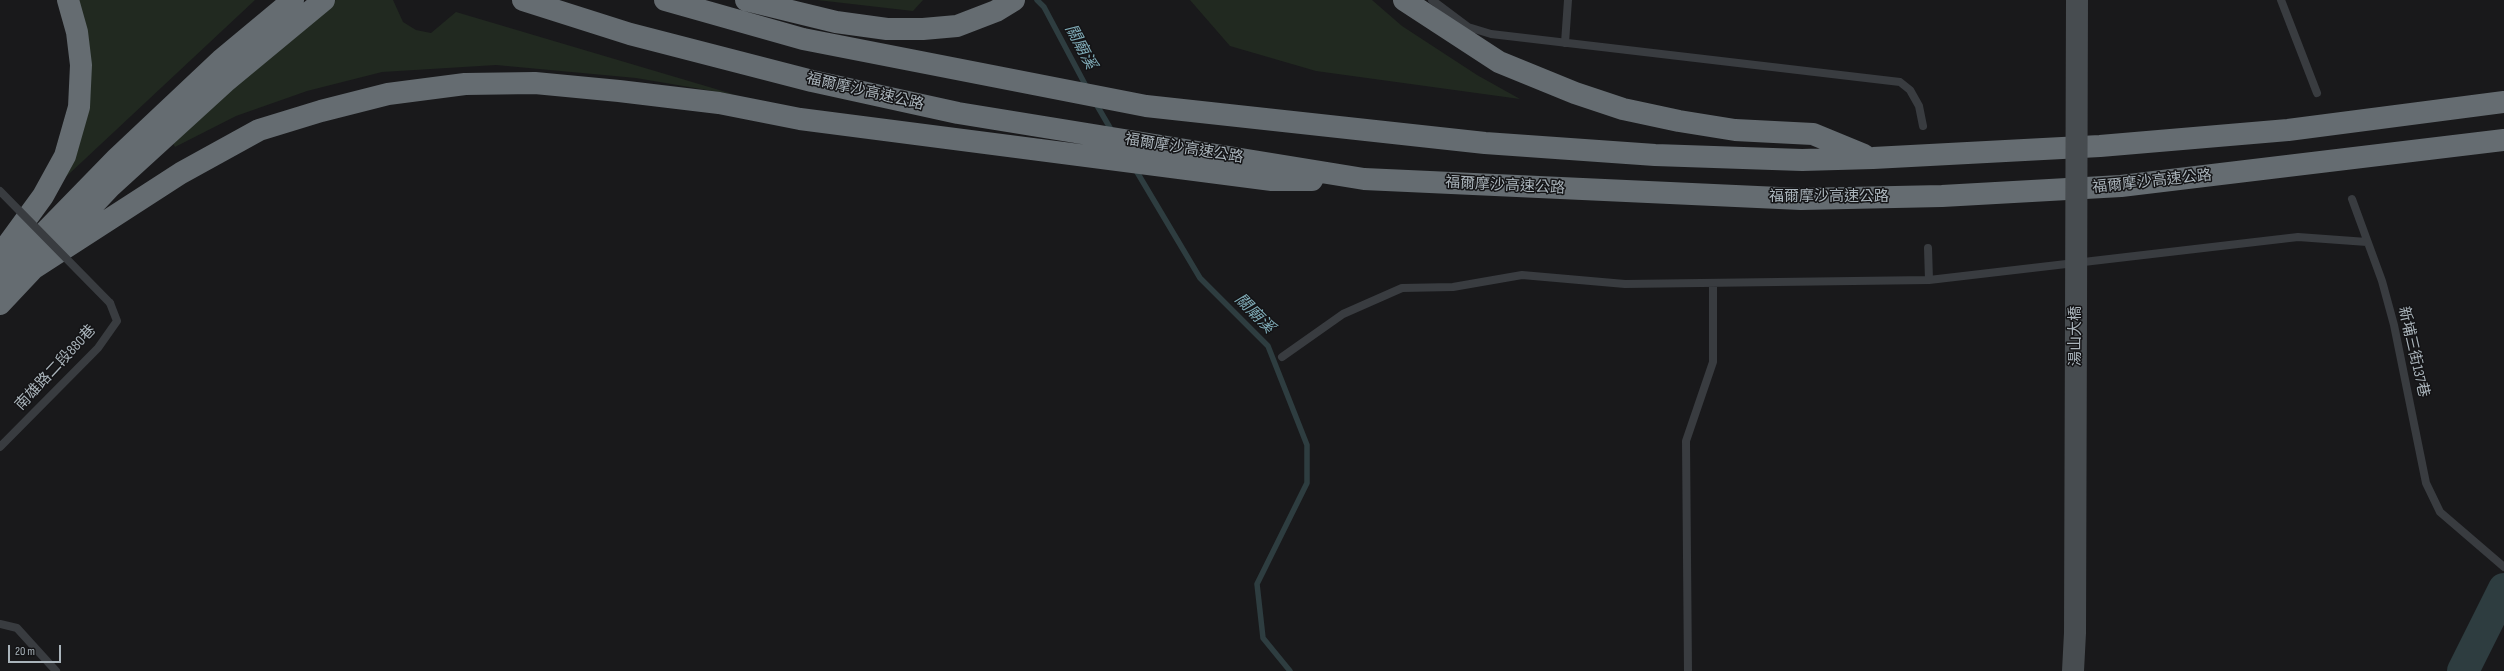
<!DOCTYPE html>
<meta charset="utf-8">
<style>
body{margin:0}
#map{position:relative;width:2504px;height:671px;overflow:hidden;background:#19191b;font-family:"Sofia Sans Condensed",sans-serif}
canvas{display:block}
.scale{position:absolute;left:8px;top:645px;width:53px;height:18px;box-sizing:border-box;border:2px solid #aab4bb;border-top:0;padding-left:5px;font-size:12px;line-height:14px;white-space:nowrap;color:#aab4bb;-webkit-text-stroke:3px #141416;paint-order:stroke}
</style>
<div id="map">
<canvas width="2504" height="671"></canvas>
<div class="scale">20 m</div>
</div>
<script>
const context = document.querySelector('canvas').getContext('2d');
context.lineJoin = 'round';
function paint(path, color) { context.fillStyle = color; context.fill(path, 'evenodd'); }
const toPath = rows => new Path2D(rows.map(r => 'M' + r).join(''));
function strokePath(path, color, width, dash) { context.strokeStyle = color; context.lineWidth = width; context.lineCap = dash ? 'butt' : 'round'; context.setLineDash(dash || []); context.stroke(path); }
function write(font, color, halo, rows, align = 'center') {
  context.font = font + ' "Sofia Sans Condensed","Noto Sans TC",sans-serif'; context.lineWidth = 3; context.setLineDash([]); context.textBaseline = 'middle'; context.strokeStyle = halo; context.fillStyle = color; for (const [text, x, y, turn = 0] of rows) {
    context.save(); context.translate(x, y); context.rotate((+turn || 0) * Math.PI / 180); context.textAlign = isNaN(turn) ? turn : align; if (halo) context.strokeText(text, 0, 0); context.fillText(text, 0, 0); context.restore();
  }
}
paint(toPath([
 [78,0,255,0,54,188,72,155],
 [336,0,393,0,403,22,416,30,431,33,456,12,736,95,636,78,496,65,382,72,307,91,236,116,175,147,171,140],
 [817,0,923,0,913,11],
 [1190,0,1372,0,1402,26,1477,75,1520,99,1316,71,1230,46]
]), '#212920');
strokePath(toPath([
 [1037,0,1044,7,1087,88],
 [1095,102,1113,133],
 [1134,167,1200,278,1268,346,1307,445,1307,483,1257,584,1263,638,1290,671]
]), '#2e3d40', 5.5);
strokePath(toPath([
 [2463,671,2504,589]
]), '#2e3d40', 32);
strokePath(toPath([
 [1432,0,1468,27,1491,34,1900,82,1910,90,1919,106,1923,126],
 [2281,0,2317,93],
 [1565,43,1568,0],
 [2352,199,2382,281,2394,325,2426,483,2440,512,2504,567],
 [1928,248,1929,280],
 [1282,357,1343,314,1402,288,1453,287,1522,275,1625,284,1929,280,2298,237,2367,242],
 [0,447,98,348,117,321,110,303],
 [0,624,17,628,56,671],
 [1688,671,1686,441,1713,362,1713,283]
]), '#393c40', 8);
strokePath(toPath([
 [523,0,630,34,812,81,958,113,1364,179,1801,199,1942,196,2121,186,2504,140],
 [665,0,803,39,1146,106,1485,143,1655,155,1802,160,1873,158,2100,146,2288,130,2504,102],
 [746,0,836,22,887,29,923,29,957,26,996,11,1014,0],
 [1404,0,1499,62,1575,93,1623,109,1679,121,1735,130,1813,134,1864,155],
 [0,255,43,196,65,156,79,107,81,65,77,32,68,0],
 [31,270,181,173,259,130,321,111,388,94,465,84,535,83,619,91,719,103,800,119,1272,180,1312,180],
 [0,278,117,158,221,60,293,0],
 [0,304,111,186,225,82,324,0]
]), '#656c71', 22);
strokePath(toPath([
 [0,191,110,303]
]), '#393c40', 8);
strokePath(toPath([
 [2073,671,2075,633,2077,0]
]), '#474c50', 22);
write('15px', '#aab4bb', '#141416', [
 ["福爾摩沙高速公路",865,92,13],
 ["福爾摩沙高速公路",1184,149,9],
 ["福爾摩沙高速公路",2152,182,-6],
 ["福爾摩沙高速公路",1505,186,3],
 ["福爾摩沙高速公路",1829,197],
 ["湯山大橋",2076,336,-90],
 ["新埔三街137巷",2413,352,77],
 ["南雄路二段880巷",56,368,-47]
]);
write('italic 16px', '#80acb8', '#141416', [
 ["關廟溪",1080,47,62],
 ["關廟溪",1254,314,45]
]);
</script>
